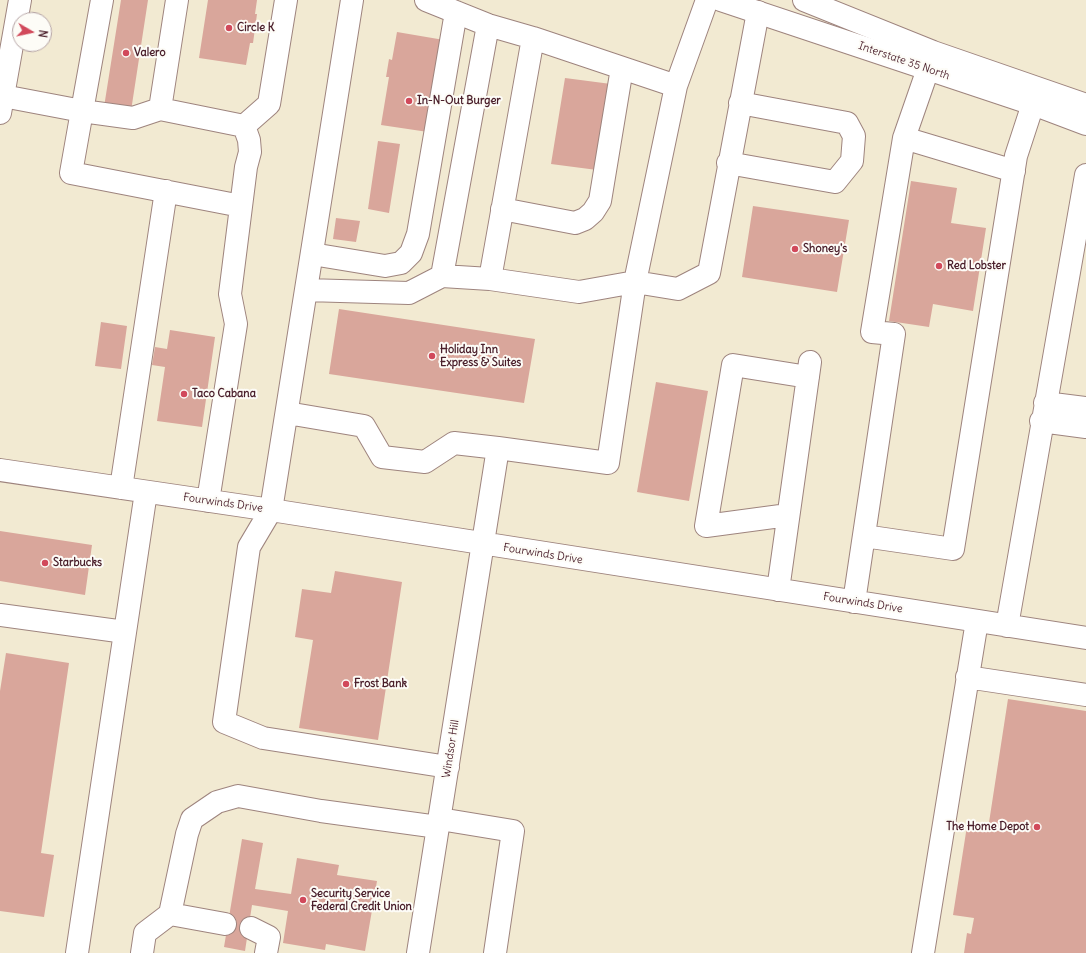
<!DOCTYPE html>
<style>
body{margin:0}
#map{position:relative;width:1086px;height:953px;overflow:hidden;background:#f2ead2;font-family:Delius,sans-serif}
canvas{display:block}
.north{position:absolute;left:12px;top:12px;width:40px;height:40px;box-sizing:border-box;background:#fdfcf7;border:1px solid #b5a4a5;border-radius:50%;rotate:99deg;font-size:11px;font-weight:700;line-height:16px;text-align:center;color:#4a1f2b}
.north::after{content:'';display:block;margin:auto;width:14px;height:18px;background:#d1495b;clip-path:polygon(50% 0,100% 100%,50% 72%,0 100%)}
</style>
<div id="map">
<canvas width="1086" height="953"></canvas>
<div class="north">N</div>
</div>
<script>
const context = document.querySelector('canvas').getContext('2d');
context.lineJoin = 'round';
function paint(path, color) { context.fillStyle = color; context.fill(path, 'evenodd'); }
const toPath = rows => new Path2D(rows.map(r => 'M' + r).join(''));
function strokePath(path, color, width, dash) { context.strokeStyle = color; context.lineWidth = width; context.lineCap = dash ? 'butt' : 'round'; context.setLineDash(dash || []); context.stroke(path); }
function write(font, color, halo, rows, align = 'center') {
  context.font = font + ' Delius,sans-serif'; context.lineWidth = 4; context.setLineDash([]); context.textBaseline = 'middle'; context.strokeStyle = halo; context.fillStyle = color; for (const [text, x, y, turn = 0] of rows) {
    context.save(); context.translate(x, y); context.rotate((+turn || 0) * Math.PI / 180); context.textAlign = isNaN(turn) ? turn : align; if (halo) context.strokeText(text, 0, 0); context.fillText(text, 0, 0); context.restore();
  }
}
paint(toPath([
 [121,0,148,0,131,111,104,107],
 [208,0,257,0,255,14,257,14,253,43,250,43,246,65,199,58],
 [397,32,444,40,428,132,381,125,389,77,386,77,389,59,392,60],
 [565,78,611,84,597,170,551,164],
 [378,141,400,144,389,213,368,209],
 [911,181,957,188,951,223,986,228,973,311,933,304,929,327,889,321],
 [753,206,849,220,837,292,742,277],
 [336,218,360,221,356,242,333,239],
 [339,309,535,339,524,403,329,374],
 [101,322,127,326,121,369,95,366],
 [170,330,215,337,202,427,157,421,165,367,152,365,155,347,167,349],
 [656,382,708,391,689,501,637,492],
 [0,531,92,545,85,595,0,581],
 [335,571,402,582,378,740,299,728,313,640,295,637,302,589,331,593],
 [6,653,69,663,41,853,54,855,44,917,0,911,0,691],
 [1008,699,1086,711,1086,953,964,953,967,933,971,934,974,918,953,915,967,826,988,829],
 [242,839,263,843,255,889,291,894,297,858,339,865,337,875,377,881,365,951,326,944,325,950,283,943,288,911,252,905,245,951,224,947]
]), '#d9a69b');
const minor = toPath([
 [102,0,82,111,133,118,160,109],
 [177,0,160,109,244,126,269,104,286,0],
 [352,0,271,510,249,547,224,722,263,738,448,767],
 [426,0,488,25,533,38,676,86,707,0],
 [3,96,82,111,71,173,241,206],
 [904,138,1014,171],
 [728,163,835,182,852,161,854,136,847,123,740,103],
 [502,209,575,223,585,219,593,212,600,201,622,68],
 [312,254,385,266,401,263,411,253,418,234,456,12],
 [442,276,488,25],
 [490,279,533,38],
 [306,290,409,293,442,276,490,279,579,292,635,282,676,86],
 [1045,403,1086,408],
 [287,413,364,426,382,457,425,462,454,443,498,448,418,953],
 [1041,421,1086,427],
 [498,448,608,463,635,282,678,289,709,273,758,12],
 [0,470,271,510,1086,638],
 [121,488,166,191],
 [208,501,236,324,230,294,246,167,250,152,249,140,244,126],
 [788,515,706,526,733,365,808,377],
 [864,536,953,549,1016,156,1033,104],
 [778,590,810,362],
 [854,602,894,334,872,332,904,138,928,69],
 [0,615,125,632],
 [1007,626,1086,175],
 [967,677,1086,695],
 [440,819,513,831,495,953],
 [170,914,225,924],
 [251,928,269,937,266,953],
 [77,953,146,492],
 [142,953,145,933,170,914,187,834,192,819,217,802,238,796,321,811,438,827],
 [923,953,977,621]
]);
const major = toPath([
 [721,0,1033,104,1086,124],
 [0,113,20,0]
]);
const highway = toPath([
 [804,0,933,52,1086,105]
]);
strokePath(minor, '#9e847e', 24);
strokePath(major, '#9e847e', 24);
strokePath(highway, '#9e847e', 24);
strokePath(minor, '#fff', 22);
strokePath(major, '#fff', 22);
strokePath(highway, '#fff', 22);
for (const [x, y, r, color] of [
 [229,28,4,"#d1495b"],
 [126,53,4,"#d1495b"],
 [409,101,4,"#d1495b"],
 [795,249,4,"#d1495b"],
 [939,266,4,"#d1495b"],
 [432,356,4,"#d1495b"],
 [184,394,4,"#d1495b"],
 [45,563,4,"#d1495b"],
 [346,684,4,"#d1495b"],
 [1037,827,4,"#d1495b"],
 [303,900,4,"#d1495b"]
]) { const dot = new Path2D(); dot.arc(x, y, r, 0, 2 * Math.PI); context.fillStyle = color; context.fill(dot); strokePath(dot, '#fdfcf7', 1.5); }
write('bold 11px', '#4a1f2b', '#fdfcf7', [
 ["Circle K",237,28],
 ["Valero",134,53],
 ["In-N-Out Burger",417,101],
 ["Shoney's",803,249],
 ["Red Lobster",947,266],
 ["Holiday Inn",440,350],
 ["Express & Suites",440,363],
 ["Taco Cabana",192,394],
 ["Starbucks",53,563],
 ["Frost Bank",354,684],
 ["The Home Depot",1029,827,"right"],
 ["Security Service",311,894],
 ["Federal Credit Union",311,907]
], 'left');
write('11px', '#4a1f2b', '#fdfcf7', [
 ["Interstate 35 North",904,61,19],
 ["Fourwinds Drive",223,503,8],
 ["Fourwinds Drive",543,554,9],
 ["Fourwinds Drive",863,603,9],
 ["Windsor Hill",451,749,-81]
]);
</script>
